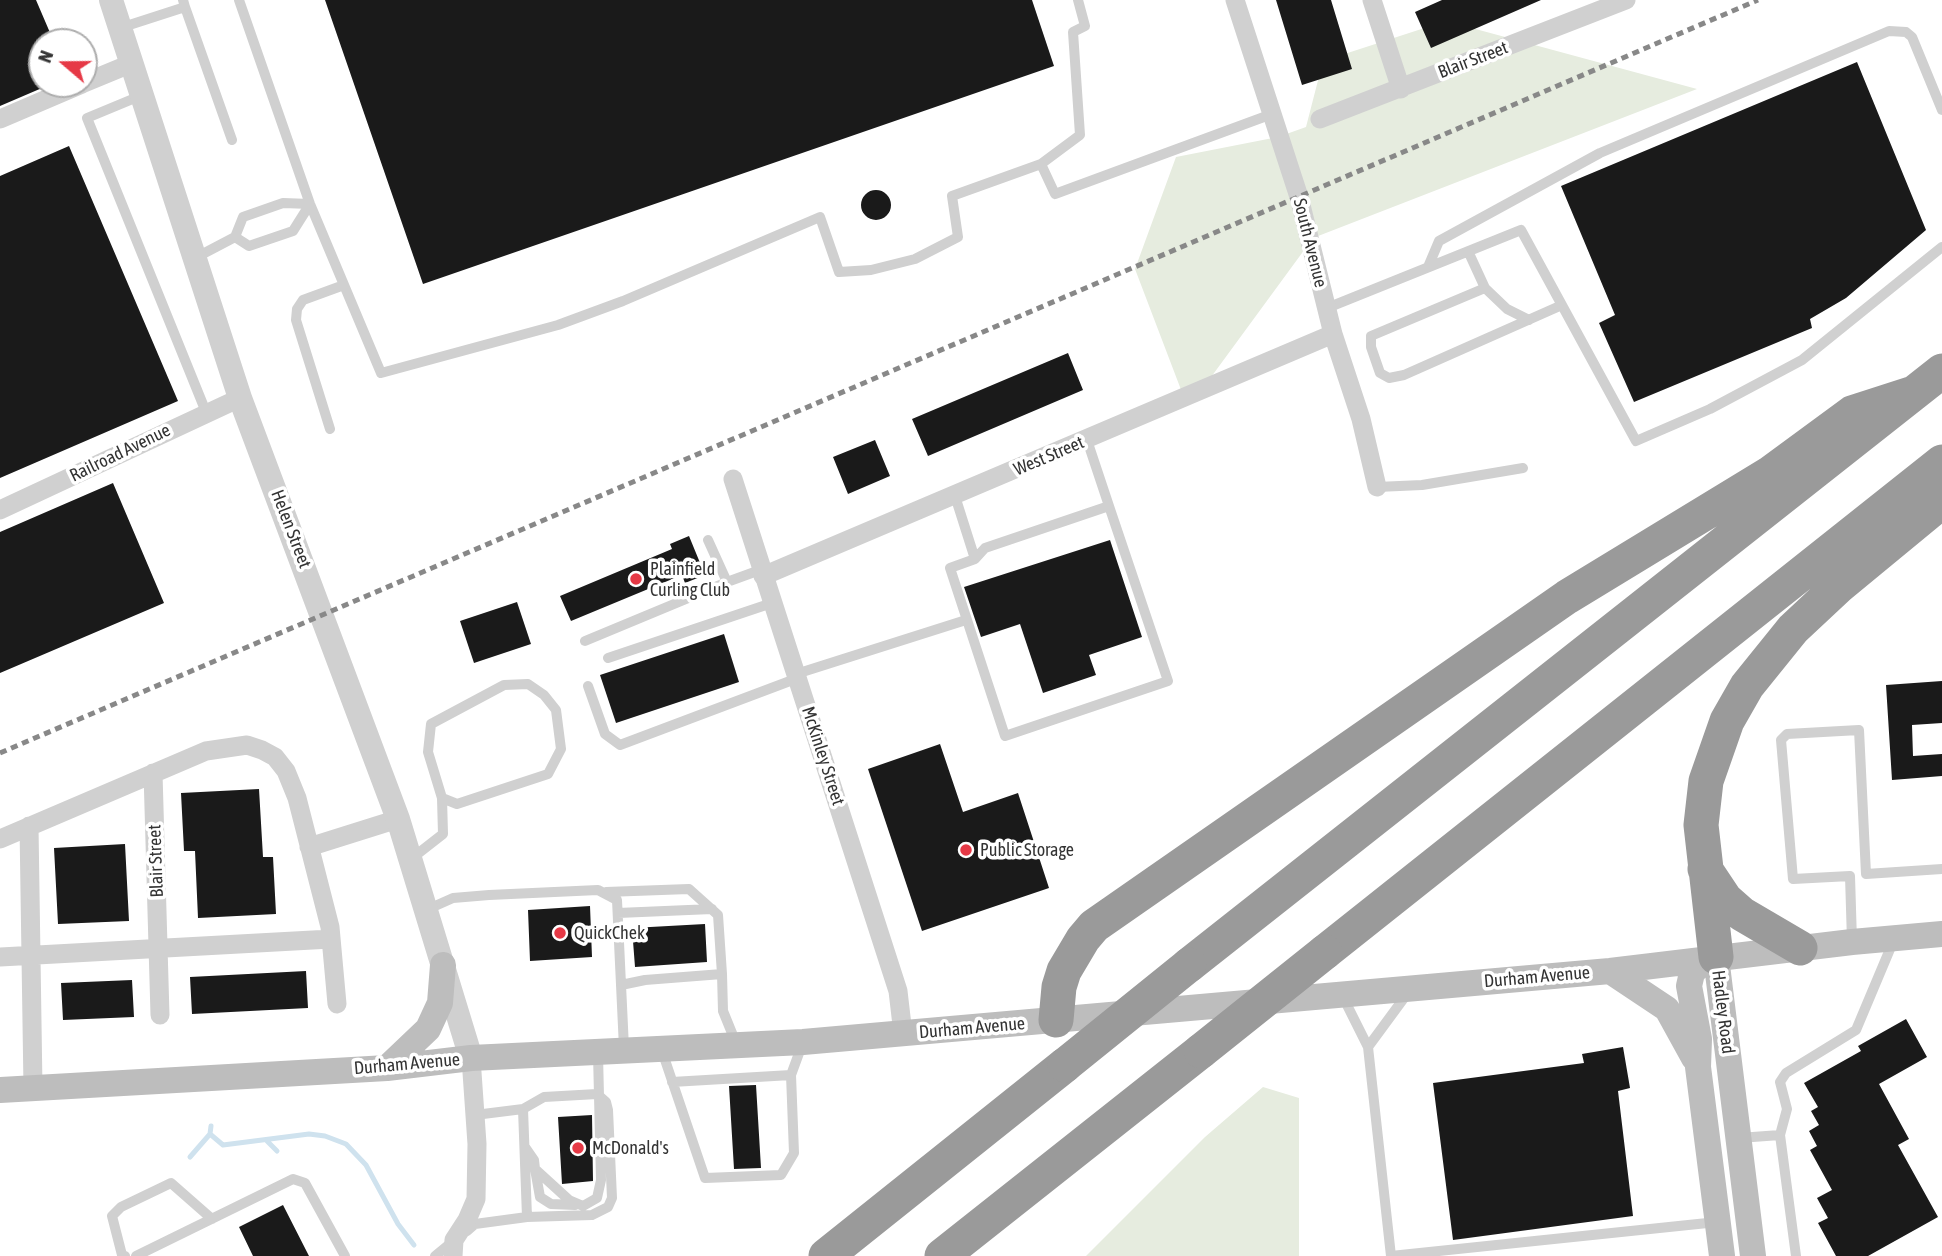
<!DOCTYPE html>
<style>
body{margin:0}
#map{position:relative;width:1942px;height:1256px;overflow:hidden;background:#fff;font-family:"Asap Condensed",sans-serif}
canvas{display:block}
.north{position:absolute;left:28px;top:28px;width:70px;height:70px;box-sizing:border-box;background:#fff;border:2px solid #adadad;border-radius:50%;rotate:290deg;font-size:19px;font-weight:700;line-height:28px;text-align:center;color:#333}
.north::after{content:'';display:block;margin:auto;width:24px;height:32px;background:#e63946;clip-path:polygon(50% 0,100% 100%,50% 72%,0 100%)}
</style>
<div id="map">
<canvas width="1942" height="1256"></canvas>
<div class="north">N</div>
</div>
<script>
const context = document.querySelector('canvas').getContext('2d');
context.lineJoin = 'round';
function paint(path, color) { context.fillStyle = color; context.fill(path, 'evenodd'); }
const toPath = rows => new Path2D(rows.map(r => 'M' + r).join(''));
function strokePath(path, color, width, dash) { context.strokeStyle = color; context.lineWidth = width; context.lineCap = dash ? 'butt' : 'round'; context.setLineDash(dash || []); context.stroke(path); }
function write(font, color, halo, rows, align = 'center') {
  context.font = font + ' "Asap Condensed",sans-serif'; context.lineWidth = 7; context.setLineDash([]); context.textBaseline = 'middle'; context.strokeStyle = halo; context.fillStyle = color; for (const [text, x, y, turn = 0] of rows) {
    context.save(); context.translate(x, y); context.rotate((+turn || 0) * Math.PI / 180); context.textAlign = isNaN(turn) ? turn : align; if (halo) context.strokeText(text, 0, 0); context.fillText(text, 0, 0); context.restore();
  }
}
paint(toPath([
 [1446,21,1697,89,1313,238,1206,384,1183,395,1135,269,1176,157,1278,137,1306,127,1323,61],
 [1263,1087,1299,1098,1299,1256,1086,1256,1205,1137]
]), '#e6ecdf');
strokePath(toPath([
 [210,1134,223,1145,309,1134,325,1136,346,1144,366,1165,398,1224,414,1245],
 [267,1141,277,1151],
 [190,1157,210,1134,211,1126]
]), '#cfe2ee', 5);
paint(toPath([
 [0,0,36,0,54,42,42,42,42,88,0,106],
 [325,0,1032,0,1054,66,423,284],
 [1276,0,1331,0,1352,69,1302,85],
 [1442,0,1541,0,1431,48,1415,12],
 [1857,62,1926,230,1846,298,1810,319,1812,328,1634,402,1599,323,1615,315,1561,186],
 [69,146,178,401,0,478,0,176],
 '861 205a15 15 0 1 1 30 0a15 15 0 1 1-30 0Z',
 [1068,353,1083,390,928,456,912,419],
 [875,440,890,476,848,494,833,457],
 [113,483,164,603,0,673,0,532],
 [689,536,705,575,685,583,682,575,571,621,560,596,672,549,670,544],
 [1110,540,1142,637,1089,655,1096,675,1043,693,1020,624,981,637,964,587],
 [517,602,531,644,474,663,460,621],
 [724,634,739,682,616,723,600,675],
 [1942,681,1942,723,1912,725,1913,756,1942,754,1942,776,1892,780,1886,685],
 [940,744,963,812,1018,793,1049,888,922,931,868,769],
 [259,789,263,857,273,857,276,914,198,918,195,851,184,851,181,793],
 [125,844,129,921,58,924,54,848],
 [590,906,592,957,530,961,528,910],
 [705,924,707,962,635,967,632,928],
 [306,971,308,1008,192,1014,190,977],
 [132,980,134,1017,63,1020,61,983],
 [1906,1019,1927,1057,1879,1084,1909,1139,1898,1145,1938,1217,1868,1256,1836,1256,1818,1223,1828,1218,1817,1198,1832,1190,1810,1150,1817,1146,1809,1131,1819,1125,1811,1111,1818,1107,1804,1083,1861,1051,1858,1046],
 [1623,1047,1630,1088,1618,1091,1633,1216,1453,1240,1433,1083,1584,1063,1582,1054],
 [756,1085,761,1168,734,1169,729,1086],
 [592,1115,593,1181,562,1184,558,1117],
 [283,1205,309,1256,253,1256,239,1227]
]), '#1a1a1a');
strokePath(toPath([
 [239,0,310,204,381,373,558,325,623,301,820,217,839,272,871,270,915,259,958,237,952,196,1041,164,1055,194,1272,114],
 [185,7,232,140],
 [120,28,185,7,183,0],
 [140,96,87,118,206,412],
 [1041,164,1080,135,1073,32,1085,26,1078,0],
 [235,237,249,246,293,231,310,204],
 [1468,251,1485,288,1371,336,1371,347,1380,373,1389,378,1404,375,1562,305],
 [195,258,235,237,243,217,283,203,310,204],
 [1428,267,1439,241,1600,153,1889,31,1906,32,1912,37,1942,110],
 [1485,288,1507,309,1529,320],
 [1327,308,1521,230,1636,441,1710,409,1802,360,1942,247],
 [330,429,296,320,297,309,303,300,344,285],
 [1087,440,1109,506],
 [1377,487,1422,485,1523,468],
 [955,496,975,559],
 [1109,506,1168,681,1005,736,950,568,975,559,985,548,1109,506],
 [708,540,727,582,760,570],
 [585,641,727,582],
 [608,658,772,603],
 [796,674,966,620],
 [588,686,605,734,620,745,798,678],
 [411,859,443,834,442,798,428,752,431,724,504,685,528,684,544,695,556,710,561,749,548,774,457,804,442,798],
 [606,892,689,889,718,915,722,974,645,980,621,985],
 [426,910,453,898,489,895,598,890,617,900,624,1048],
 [618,913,712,909],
 [1852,941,1850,876,1793,879,1781,740,1787,734,1859,730,1866,874,1942,869],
 [722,974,723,1011,736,1043],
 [1342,995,1368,1047,1391,1256],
 [1368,1047,1407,994],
 [662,1051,705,1178,781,1175,794,1153,791,1075,802,1045],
 [672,1082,791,1075],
 [597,1094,606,1102,608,1110,612,1198,608,1207,592,1215,527,1217,523,1109,544,1097,597,1094],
 [475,1115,523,1109],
 [1739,1138,1780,1135],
 [525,1147,534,1160,535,1169,569,1200,583,1206,597,1198,601,1180,598,1054],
 [535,1169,540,1197,551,1204,575,1205],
 [467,1231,475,1224,527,1217],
 [125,1256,122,1255,112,1216,121,1207,171,1183,212,1219],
 [136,1256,293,1179,305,1183,345,1256],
 [435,1256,452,1242],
 [1391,1256,1717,1222],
 [1796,1256,1780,1135,1787,1109,1780,1082,1786,1073,1856,1030,1893,942]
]), '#d0d0d0', 10);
strokePath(toPath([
 [1235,0,1299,197,1333,334,1361,419,1377,487],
 [1372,0,1401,89],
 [84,83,130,64],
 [0,119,82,84],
 [1320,119,1626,0],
 [733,479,898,991,903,1034],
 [0,510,240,398],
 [763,576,1333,334],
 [153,773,160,1015],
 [29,826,33,1088],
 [0,839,206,751,247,745,262,750,275,757,286,771,297,798,330,927,337,1004],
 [309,847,398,819],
 [0,957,331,939],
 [453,1256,454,1240,467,1220,476,1199,477,1144,471,1058]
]), '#d0d0d0', 19);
strokePath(toPath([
 [111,0,240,398,398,819,471,1058]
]), '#d0d0d0', 24);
strokePath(toPath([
 [1714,957,1700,964,1692,973,1689,986,1699,1039,1698,1067,1722,1256],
 [1716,957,1753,1256],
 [1610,971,1667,1009,1694,1058],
 [387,1068,428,1029,440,1003,443,965],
 [0,1090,387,1068,471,1058,803,1042,1610,971,1852,942,1942,934]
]), '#bdbdbd', 26);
strokePath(toPath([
 [1705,869,1725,899,1742,914,1800,948],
 [1325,952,1942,462],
 [1716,957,1701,825,1706,781,1727,721,1747,686,1793,629,1839,586,1942,501],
 [1189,965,1942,371],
 [1056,1020,1059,987,1064,971,1083,939,1094,926,1567,597,1769,474,1852,413,1914,393],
 [826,1256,1065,1065],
 [942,1256,1201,1051]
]), '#9a9a9a', 35);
strokePath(toPath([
 [0,753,1758,0]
]), '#888', 5, [7, 5]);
strokePath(toPath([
 [1201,1051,1325,952],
 [1065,1065,1189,965]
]), '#9a9a9a', 35);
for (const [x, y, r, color] of [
 [636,579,7,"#e63946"],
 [966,850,7,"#e63946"],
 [560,933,7,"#e63946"],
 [578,1148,7,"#e63946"]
]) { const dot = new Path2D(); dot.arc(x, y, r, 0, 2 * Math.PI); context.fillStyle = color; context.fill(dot); strokePath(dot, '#fff', 2.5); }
write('18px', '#333', '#fff', [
 ["Blair Street",1473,60,-21],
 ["South Avenue",1310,243,76],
 ["Railroad Avenue",120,453,-26],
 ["West Street",1049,456,-23],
 ["Helen Street",291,529,69],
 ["McKinley Street",823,756,72],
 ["Blair Street",156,861,-92],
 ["Durham Avenue",1537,977,-5],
 ["Hadley Road",1723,1012,83],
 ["Durham Avenue",972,1028,-5],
 ["Durham Avenue",407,1064,-5]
]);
write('18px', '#333', '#fff', [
 ["Plainfield",650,569],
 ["Curling Club",650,590],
 ["Public Storage",980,850],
 ["QuickChek",574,933],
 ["McDonald's",592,1148]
], 'left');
</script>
